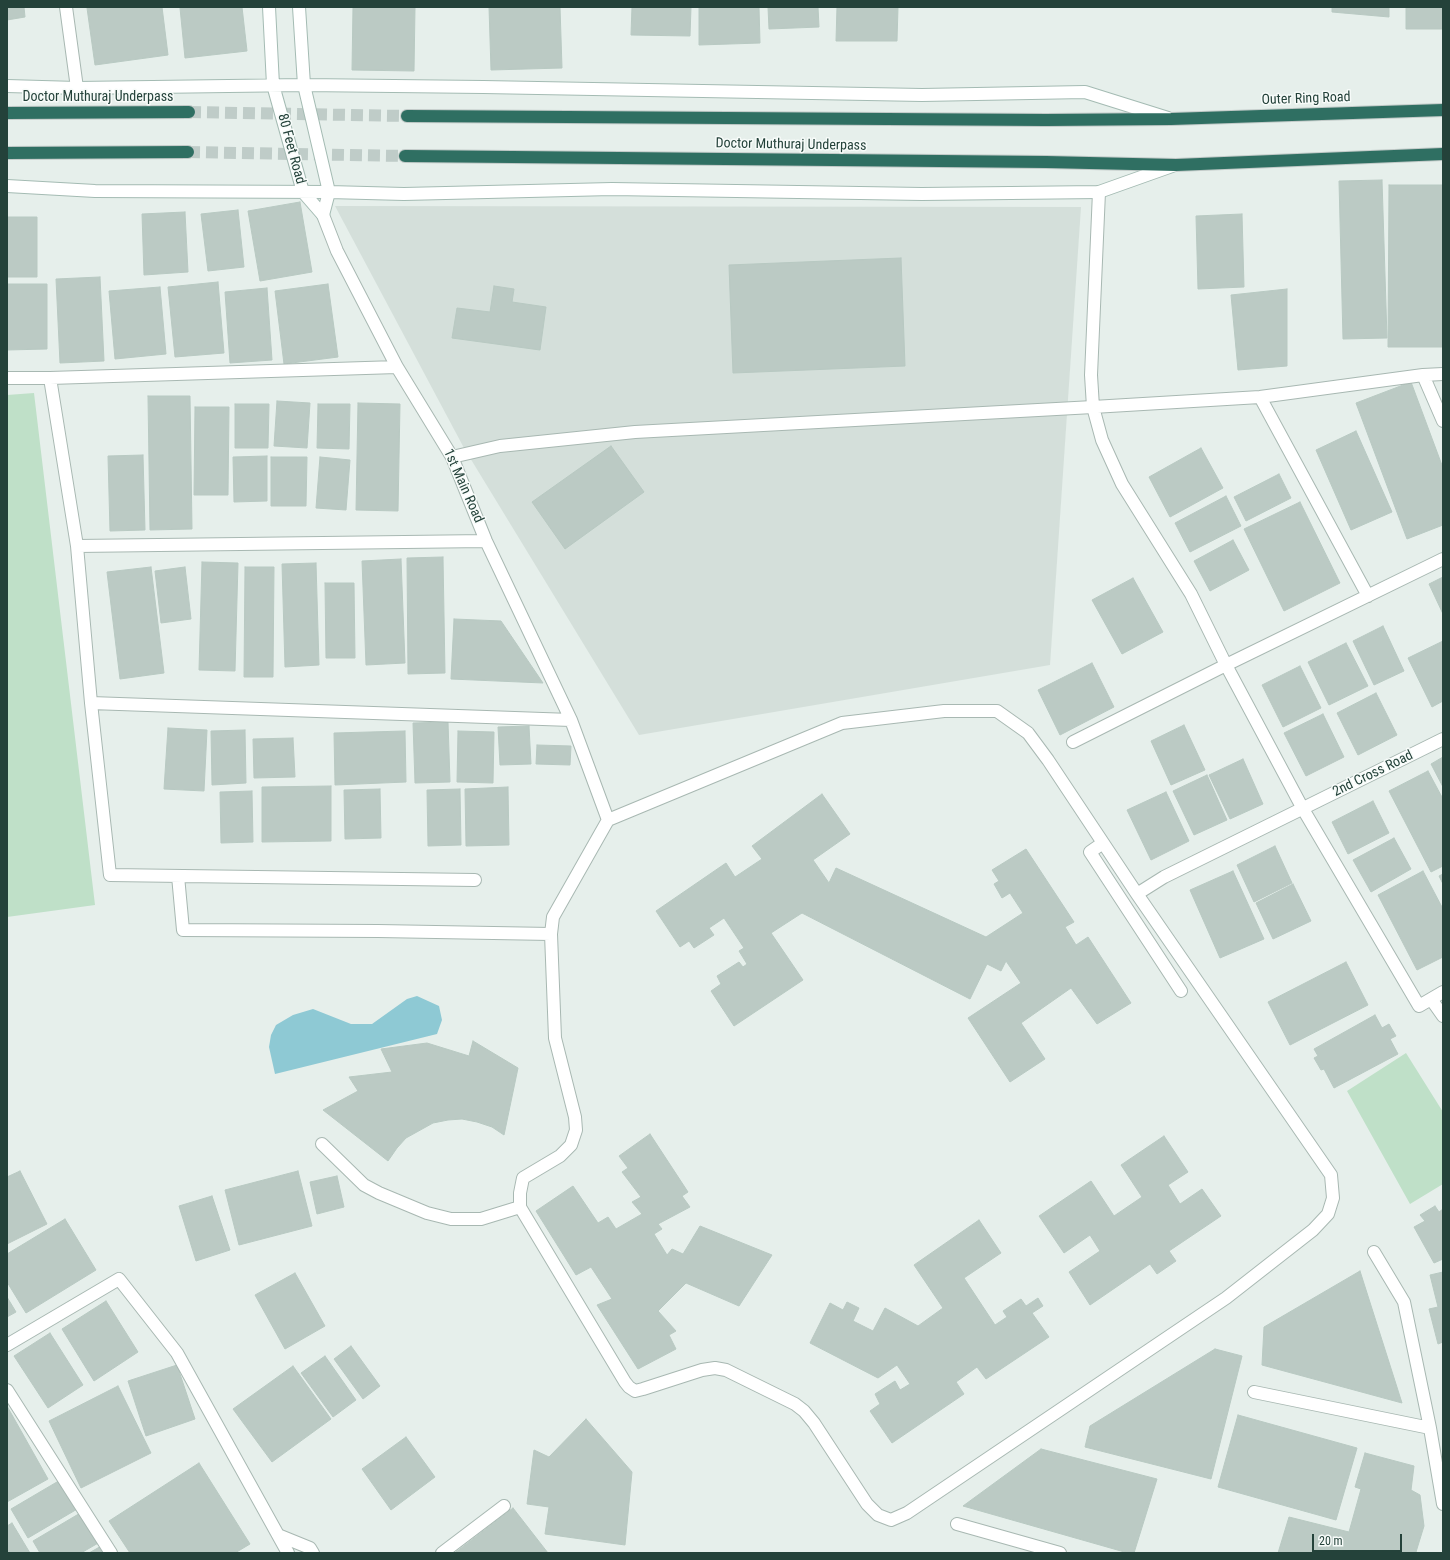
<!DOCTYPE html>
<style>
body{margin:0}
#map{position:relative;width:1450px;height:1560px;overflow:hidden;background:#e6efeb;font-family:"Roboto Condensed",sans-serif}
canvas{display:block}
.frame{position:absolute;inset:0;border:8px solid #24423a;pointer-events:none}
.scale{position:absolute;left:1312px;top:1534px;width:90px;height:18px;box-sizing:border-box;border:2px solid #24423a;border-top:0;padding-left:5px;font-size:12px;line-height:14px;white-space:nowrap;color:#24423a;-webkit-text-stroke:3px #f7fbf9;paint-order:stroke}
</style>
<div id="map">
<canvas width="1450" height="1560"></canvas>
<div class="frame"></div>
<div class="scale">20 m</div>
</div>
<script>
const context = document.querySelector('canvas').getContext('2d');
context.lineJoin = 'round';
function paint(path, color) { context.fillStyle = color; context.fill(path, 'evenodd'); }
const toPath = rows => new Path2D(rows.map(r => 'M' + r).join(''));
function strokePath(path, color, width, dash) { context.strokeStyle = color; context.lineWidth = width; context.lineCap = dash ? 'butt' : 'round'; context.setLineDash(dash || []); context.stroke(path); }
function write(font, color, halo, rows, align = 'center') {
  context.font = font + ' "Roboto Condensed",sans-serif'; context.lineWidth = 3; context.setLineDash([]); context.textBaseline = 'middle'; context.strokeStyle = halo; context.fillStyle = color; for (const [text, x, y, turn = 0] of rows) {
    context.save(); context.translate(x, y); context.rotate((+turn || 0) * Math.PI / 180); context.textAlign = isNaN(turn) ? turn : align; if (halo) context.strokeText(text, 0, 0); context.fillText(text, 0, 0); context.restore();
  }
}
paint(toPath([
 [335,206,1081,207,1050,665,639,735,464,448]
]), '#d4dfda');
paint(toPath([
 [34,393,95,905,7,917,7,395],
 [1406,1053,1443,1112,1443,1184,1410,1204,1347,1091]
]), '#bfe0c8');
paint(toPath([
 [417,996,439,1006,442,1020,437,1034,275,1074,269,1047,271,1035,276,1025,293,1015,313,1009,351,1024,372,1024,407,999]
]), '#8ec9d4');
const building = toPath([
 [7,7,24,7,25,17,7,20,7,7],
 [93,7,162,7,168,55,95,65,87,8,93,7],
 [242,7,247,51,185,58,180,8,242,7],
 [353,7,415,7,414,71,352,70,353,7],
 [489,7,560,7,562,68,491,70,489,7],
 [632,7,691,7,690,36,631,35,632,7],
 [699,7,759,7,760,43,699,45,699,7],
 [768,7,818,7,819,27,769,29,768,7],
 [837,7,898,7,897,41,836,41,837,7],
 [1332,7,1389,7,1389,17,1332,12,1332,7],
 [1406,7,1443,7,1443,29,1406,29,1406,7],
 [1382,180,1387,338,1343,339,1339,181,1382,180],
 [1389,185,1443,185,1442,347,1388,347,1389,185],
 [300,202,312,272,260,281,248,211,300,202],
 [238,210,244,267,208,271,201,214,238,210],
 [185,212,188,272,144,275,142,214,185,212],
 [1242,214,1244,287,1198,289,1196,216,1242,214],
 [7,217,37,217,37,277,7,277,7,217],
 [901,258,905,366,733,373,729,265,901,258],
 [100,277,104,361,60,363,56,279,100,277],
 [218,282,224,353,175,357,168,287,218,282],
 [7,284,47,284,47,349,7,350,7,284],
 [328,284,338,357,284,364,275,291,328,284],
 [494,286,514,289,512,302,546,307,540,350,452,338,457,308,490,312,494,286],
 [160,287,166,354,115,359,109,291,160,287],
 [267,288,272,360,230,363,225,292,267,288],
 [1287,289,1287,366,1238,370,1231,295,1287,289],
 [1411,382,1443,468,1443,525,1407,539,1356,403,1411,382],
 [148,396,190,396,192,529,150,530,148,396],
 [277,401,310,403,307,448,274,446,277,401],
 [358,403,400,404,398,511,356,510,358,403],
 [235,404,269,404,268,448,235,448,235,404],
 [318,404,350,404,349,449,317,448,318,404],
 [195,407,229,407,228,495,194,495,195,407],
 [1356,431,1392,512,1351,530,1316,450,1356,431],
 [611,446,644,492,565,549,532,502,611,446],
 [1201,448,1223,488,1170,517,1149,477,1201,448],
 [143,455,145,530,110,531,108,456,143,455],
 [267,456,267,501,234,502,233,457,267,456],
 [271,457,307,457,306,506,271,506,271,457],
 [320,457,350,460,346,510,316,508,320,457],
 [1279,474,1291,498,1246,521,1234,497,1279,474],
 [1226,496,1241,526,1190,552,1175,523,1226,496],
 [1300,502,1340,583,1284,611,1244,529,1300,502],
 [1233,540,1249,570,1210,591,1194,561,1233,540],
 [443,557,445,673,408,674,407,558,443,557],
 [401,559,405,663,366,665,362,561,401,559],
 [202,562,238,563,235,671,199,670,202,562],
 [316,563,319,665,285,667,282,564,316,563],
 [151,567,164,673,120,679,107,572,151,567],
 [185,567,191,619,161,623,155,571,185,567],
 [245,567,274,567,273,677,244,677,245,567],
 [1443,577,1443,614,1429,584,1443,577],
 [1133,578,1163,632,1122,654,1092,600,1133,578],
 [325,583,354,583,355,658,326,658,325,583],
 [454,619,501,621,543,683,451,679,454,619],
 [1383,626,1404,671,1374,685,1353,641,1383,626],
 [1443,641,1443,701,1432,707,1408,658,1443,641],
 [1346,643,1368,686,1329,705,1308,662,1346,643],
 [1092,663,1114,707,1060,735,1038,690,1092,663],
 [1300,666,1321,708,1283,727,1262,685,1300,666],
 [1376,693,1397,735,1358,755,1337,713,1376,693],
 [1323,714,1344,757,1306,776,1284,733,1323,714],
 [448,722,450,782,415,783,413,723,448,722],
 [1184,725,1205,770,1171,785,1151,741,1184,725],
 [529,726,531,764,500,765,498,727,529,726],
 [168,728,207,730,204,791,164,789,168,728],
 [245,730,246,783,212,785,211,731,245,730],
 [405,731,406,782,335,785,334,733,405,731],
 [458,731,494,732,493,783,457,782,458,731],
 [293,738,295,777,254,778,253,739,293,738],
 [537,745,571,746,570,765,536,764,537,745],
 [1443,757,1443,787,1431,764,1443,757],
 [1243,759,1263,804,1230,819,1209,775,1243,759],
 [1428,771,1443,799,1443,866,1431,872,1389,791,1428,771],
 [1207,775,1227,820,1194,835,1173,791,1207,775],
 [331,786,331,841,262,842,262,787,331,786],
 [508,787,509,845,466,846,465,789,508,787],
 [380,789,381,838,345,839,344,790,380,789],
 [460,789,461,845,428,846,427,790,460,789],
 [252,791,253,842,221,843,220,792,252,791],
 [1166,792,1189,841,1151,860,1127,810,1166,792],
 [822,794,850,834,813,860,829,883,836,868,986,937,1023,913,1010,893,1002,898,994,884,999,881,992,870,1026,849,1074,922,1065,927,1076,945,1088,937,1131,1003,1097,1024,1071,988,1021,1023,1045,1059,1010,1082,968,1018,1021,983,1006,961,1001,971,987,964,970,999,802,913,771,933,803,980,734,1026,711,991,721,984,717,976,739,962,743,967,747,964,739,951,744,948,724,918,709,928,714,935,694,948,689,941,680,947,656,911,726,863,735,877,762,859,752,846,822,794],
 [1373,801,1389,833,1348,854,1332,822,1373,801],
 [1394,838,1411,869,1371,892,1353,860,1394,838],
 [1275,846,1292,883,1254,902,1237,865,1275,846],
 [1233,871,1264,939,1220,958,1190,890,1233,871],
 [1423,871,1443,909,1443,957,1417,970,1378,895,1423,871],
 [1443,874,1443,884,1439,876,1443,874],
 [1293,884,1311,921,1273,939,1256,903,1293,884],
 [1346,962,1368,1005,1290,1045,1268,1002,1346,962],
 [1375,1015,1382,1028,1389,1024,1396,1036,1390,1039,1398,1054,1334,1088,1324,1069,1321,1070,1314,1058,1318,1056,1314,1049,1375,1015],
 [473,1041,518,1068,504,1135,492,1127,477,1122,462,1119,448,1120,433,1123,406,1138,397,1148,388,1161,323,1110,358,1091,349,1077,392,1072,381,1049,427,1043,469,1056,473,1041],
 [650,1134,688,1192,682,1196,690,1207,658,1224,662,1229,654,1234,667,1255,672,1249,683,1254,700,1226,772,1255,739,1306,686,1283,658,1311,676,1331,669,1335,676,1349,638,1369,597,1305,612,1299,591,1267,576,1275,536,1211,573,1186,598,1223,608,1217,616,1229,642,1214,632,1202,641,1197,622,1172,628,1168,619,1156,650,1134],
 [1164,1136,1188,1172,1168,1185,1180,1204,1202,1189,1221,1216,1169,1251,1176,1261,1157,1274,1150,1264,1090,1305,1069,1272,1100,1251,1090,1235,1064,1253,1039,1216,1091,1181,1114,1216,1142,1197,1121,1165,1164,1136],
 [20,1171,47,1224,7,1244,7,1177,20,1171],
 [298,1171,312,1226,239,1245,225,1190,298,1171],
 [337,1176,344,1207,317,1214,310,1182,337,1176],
 [212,1196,230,1250,196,1261,179,1206,212,1196],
 [1435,1206,1439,1212,1443,1209,1443,1259,1434,1263,1414,1227,1425,1221,1420,1215,1435,1206],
 [65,1219,96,1270,26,1313,7,1282,7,1254,65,1219],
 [979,1220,1001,1253,964,1278,995,1325,1007,1317,1003,1311,1021,1299,1026,1306,1038,1298,1043,1306,1032,1313,1049,1337,986,1379,977,1367,956,1382,964,1394,892,1443,870,1411,880,1404,875,1394,895,1381,900,1390,910,1384,897,1365,878,1378,810,1343,830,1303,843,1310,847,1302,859,1308,853,1321,873,1331,885,1308,918,1326,943,1308,914,1265,979,1220],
 [1360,1271,1402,1403,1262,1365,1264,1327,1360,1271],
 [1443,1272,1443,1342,1438,1344,1429,1309,1438,1307,1430,1275,1443,1272],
 [295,1273,325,1326,285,1349,255,1295,295,1273],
 [7,1297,16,1312,7,1317,7,1297],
 [106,1301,138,1352,94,1381,62,1329,106,1301],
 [50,1333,83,1385,48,1408,14,1356,50,1333],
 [351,1346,380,1386,363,1399,334,1359,351,1346],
 [1215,1349,1242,1356,1211,1479,1085,1447,1090,1426,1215,1349],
 [325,1356,356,1400,333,1417,301,1373,325,1356],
 [177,1365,195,1419,146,1436,128,1381,177,1365],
 [293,1366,331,1419,272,1462,233,1409,293,1366],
 [118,1386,151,1453,81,1488,49,1421,118,1386],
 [7,1406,48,1479,7,1502,7,1406],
 [1238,1415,1357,1448,1336,1520,1218,1487,1238,1415],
 [586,1419,632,1472,625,1545,545,1534,549,1507,527,1504,534,1450,549,1457,586,1419],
 [406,1437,435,1477,391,1510,362,1469,406,1437],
 [1041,1449,1157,1479,1134,1553,1128,1553,963,1506,1041,1449],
 [1365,1453,1414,1466,1411,1490,1420,1495,1424,1526,1416,1552,1419,1553,1278,1553,1289,1517,1349,1532,1361,1489,1355,1487,1365,1453],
 [199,1463,250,1544,235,1553,130,1553,109,1521,199,1463],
 [62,1479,79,1508,28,1538,11,1509,62,1479],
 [513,1508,548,1553,456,1553,456,1552,513,1508],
 [82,1512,100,1542,81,1553,40,1553,33,1541,82,1512],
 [12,1523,30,1553,7,1553,7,1526,12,1523],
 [103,1545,107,1553,89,1553,103,1545]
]);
paint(building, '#bbcac4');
strokePath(building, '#b8c9c2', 1);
strokePath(toPath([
 [189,112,407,116],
 [188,152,405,156]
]), '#bfccc8', 12, [12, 6]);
const lane = toPath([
 [452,457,500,446,635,432,1093,407]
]);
const street = toPath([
 [66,7,77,88],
 [1099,192,1091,375,1093,407,1102,440,1122,484,1191,594,1226,665,1303,809,1419,1006,1443,992],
 [323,215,337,251,397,367,452,457,486,541,571,720,608,820,553,917,551,934,555,1038,575,1117,576,1130,571,1145,560,1156,523,1178,520,1193,520,1207,625,1382,629,1387,635,1391,643,1389,702,1370,715,1368,726,1370,795,1404,804,1411,814,1423,867,1504,878,1515,891,1520,907,1513,1226,1298,1313,1230,1328,1214,1333,1198,1331,1175,1137,894,1048,760,1028,733,997,711,944,711,842,723,608,820],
 [1423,375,1443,421],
 [7,378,50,378,397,367],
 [50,378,77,546,91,703,110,875,475,880],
 [1260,397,1368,596],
 [1093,407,1260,397,1423,375,1443,374],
 [77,546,486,541],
 [91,703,571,720],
 [1073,742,1226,665,1443,559],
 [1103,843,1090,852,1181,991],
 [178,876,183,930,378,931,551,934],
 [1137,894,1164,877,1443,739],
 [1431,999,1443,1016],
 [322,1144,364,1185,379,1193,427,1213,451,1219,481,1219,520,1207],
 [1374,1252,1404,1302,1430,1428,1443,1504],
 [7,1345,119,1279,177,1353,288,1553],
 [7,1390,111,1553],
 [1254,1392,1430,1428],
 [957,1524,1060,1553],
 [278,1535,310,1548,313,1553],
 [442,1553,504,1506]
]);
const secondary = toPath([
 [269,7,273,85,303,192,323,215],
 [299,7,304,85,329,192,323,215],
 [7,86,77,88,304,85,483,87,922,95,1085,92,1168,118],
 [7,186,95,191,329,192,404,194,612,189,922,194,1099,192,1175,165]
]);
const highway = toPath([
 [7,113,189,112],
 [407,116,1046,120,1171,119,1443,110],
 [7,153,188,152],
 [405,156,1046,162,1176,165,1443,154]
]);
strokePath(lane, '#a8b8b2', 14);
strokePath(street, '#a8b8b2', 14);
strokePath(secondary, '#a4bbb3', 14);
strokePath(highway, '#c2cac8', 14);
strokePath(lane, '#fff', 12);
strokePath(street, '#fff', 12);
strokePath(secondary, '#fff', 12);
strokePath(highway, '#2f6f62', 12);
write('14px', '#24423a', '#f7fbf9', [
 ["Doctor Muthuraj Underpass",98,97],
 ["Outer Ring Road",1306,99,-2],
 ["Doctor Muthuraj Underpass",791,145,1],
 ["80 Feet Road",291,149,75],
 ["1st Main Road",463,486,66],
 ["2nd Cross Road",1373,774,-26]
]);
</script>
